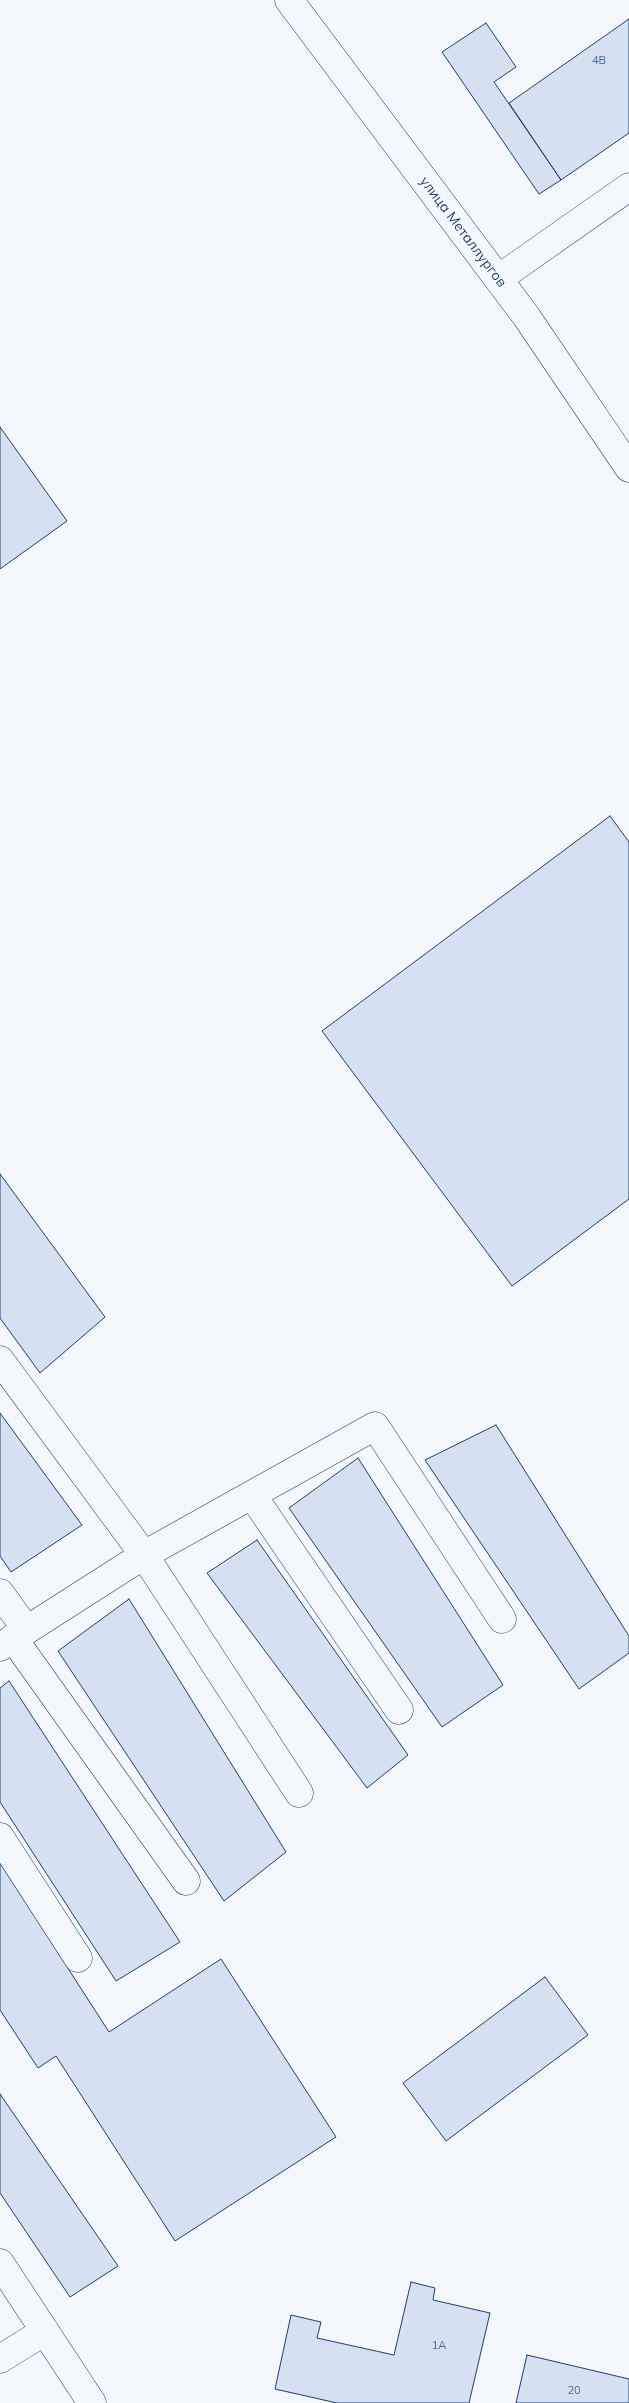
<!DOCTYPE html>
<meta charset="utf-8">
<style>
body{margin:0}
canvas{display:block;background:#f4f7fb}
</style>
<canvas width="629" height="2403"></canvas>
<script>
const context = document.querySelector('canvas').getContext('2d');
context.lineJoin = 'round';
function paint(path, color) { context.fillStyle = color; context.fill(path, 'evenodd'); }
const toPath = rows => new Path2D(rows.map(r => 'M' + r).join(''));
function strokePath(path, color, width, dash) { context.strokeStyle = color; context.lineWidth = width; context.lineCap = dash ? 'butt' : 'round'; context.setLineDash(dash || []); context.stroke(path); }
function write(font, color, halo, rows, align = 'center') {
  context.font = font + ' Mulish,sans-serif'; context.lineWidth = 4; context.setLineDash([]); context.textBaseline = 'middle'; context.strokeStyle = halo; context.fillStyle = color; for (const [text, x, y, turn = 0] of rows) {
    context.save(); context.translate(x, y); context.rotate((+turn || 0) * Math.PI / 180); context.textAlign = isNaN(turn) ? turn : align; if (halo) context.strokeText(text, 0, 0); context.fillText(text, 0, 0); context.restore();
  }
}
const building = toPath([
 [629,19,629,133,561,180,509,103,629,19],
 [486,23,516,67,494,82,561,180,539,194,442,52,486,23],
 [0,427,67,521,0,569,0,427],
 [610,816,629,842,629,1199,512,1286,322,1031,610,816],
 [0,1174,105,1317,40,1373,0,1318,0,1174],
 [0,1413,82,1525,11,1572,0,1556,0,1413],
 [496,1425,629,1636,629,1653,579,1689,425,1460,496,1425],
 [358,1458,503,1685,442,1727,289,1508,358,1458],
 [257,1540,408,1755,367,1788,207,1573,257,1540],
 [129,1599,286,1852,224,1901,58,1651,129,1599],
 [9,1681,180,1942,116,1981,0,1802,0,1688,9,1681],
 [0,1863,109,2032,221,1959,336,2137,175,2241,56,2056,38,2068,0,2010,0,1863],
 [545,1977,588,2035,446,2141,403,2083,545,1977],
 [0,2094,118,2266,70,2297,0,2193,0,2094],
 [411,2282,435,2288,433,2300,490,2313,469,2403,337,2403,275,2389,291,2315,321,2322,317,2338,394,2355,411,2282],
 [527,2355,629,2379,629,2403,516,2403,527,2355]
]);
paint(building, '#d5e0f0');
strokePath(building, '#1d3f73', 1);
const minor = toPath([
 [498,279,629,187],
 [0,1360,144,1555,0,1647],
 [252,1495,399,1710],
 [0,1593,26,1629],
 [13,1638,186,1881],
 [299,1793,144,1555,375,1426,502,1619],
 [0,1837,78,1958],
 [0,2263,92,2403],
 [0,2359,45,2331]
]);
const major = toPath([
 [289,0,526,316,629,468]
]);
strokePath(minor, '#1d3f73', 29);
strokePath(major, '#1d3f73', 29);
strokePath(minor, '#f4f7fb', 28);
strokePath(major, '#f4f7fb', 28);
write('11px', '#4b6792', null, [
 ["4В",599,61],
 ["1А",439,2346],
 ["20",574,2391]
]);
write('14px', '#1d3f73', '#f4f7fb', [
 ["улица Металлургов",463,232,53]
]);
</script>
